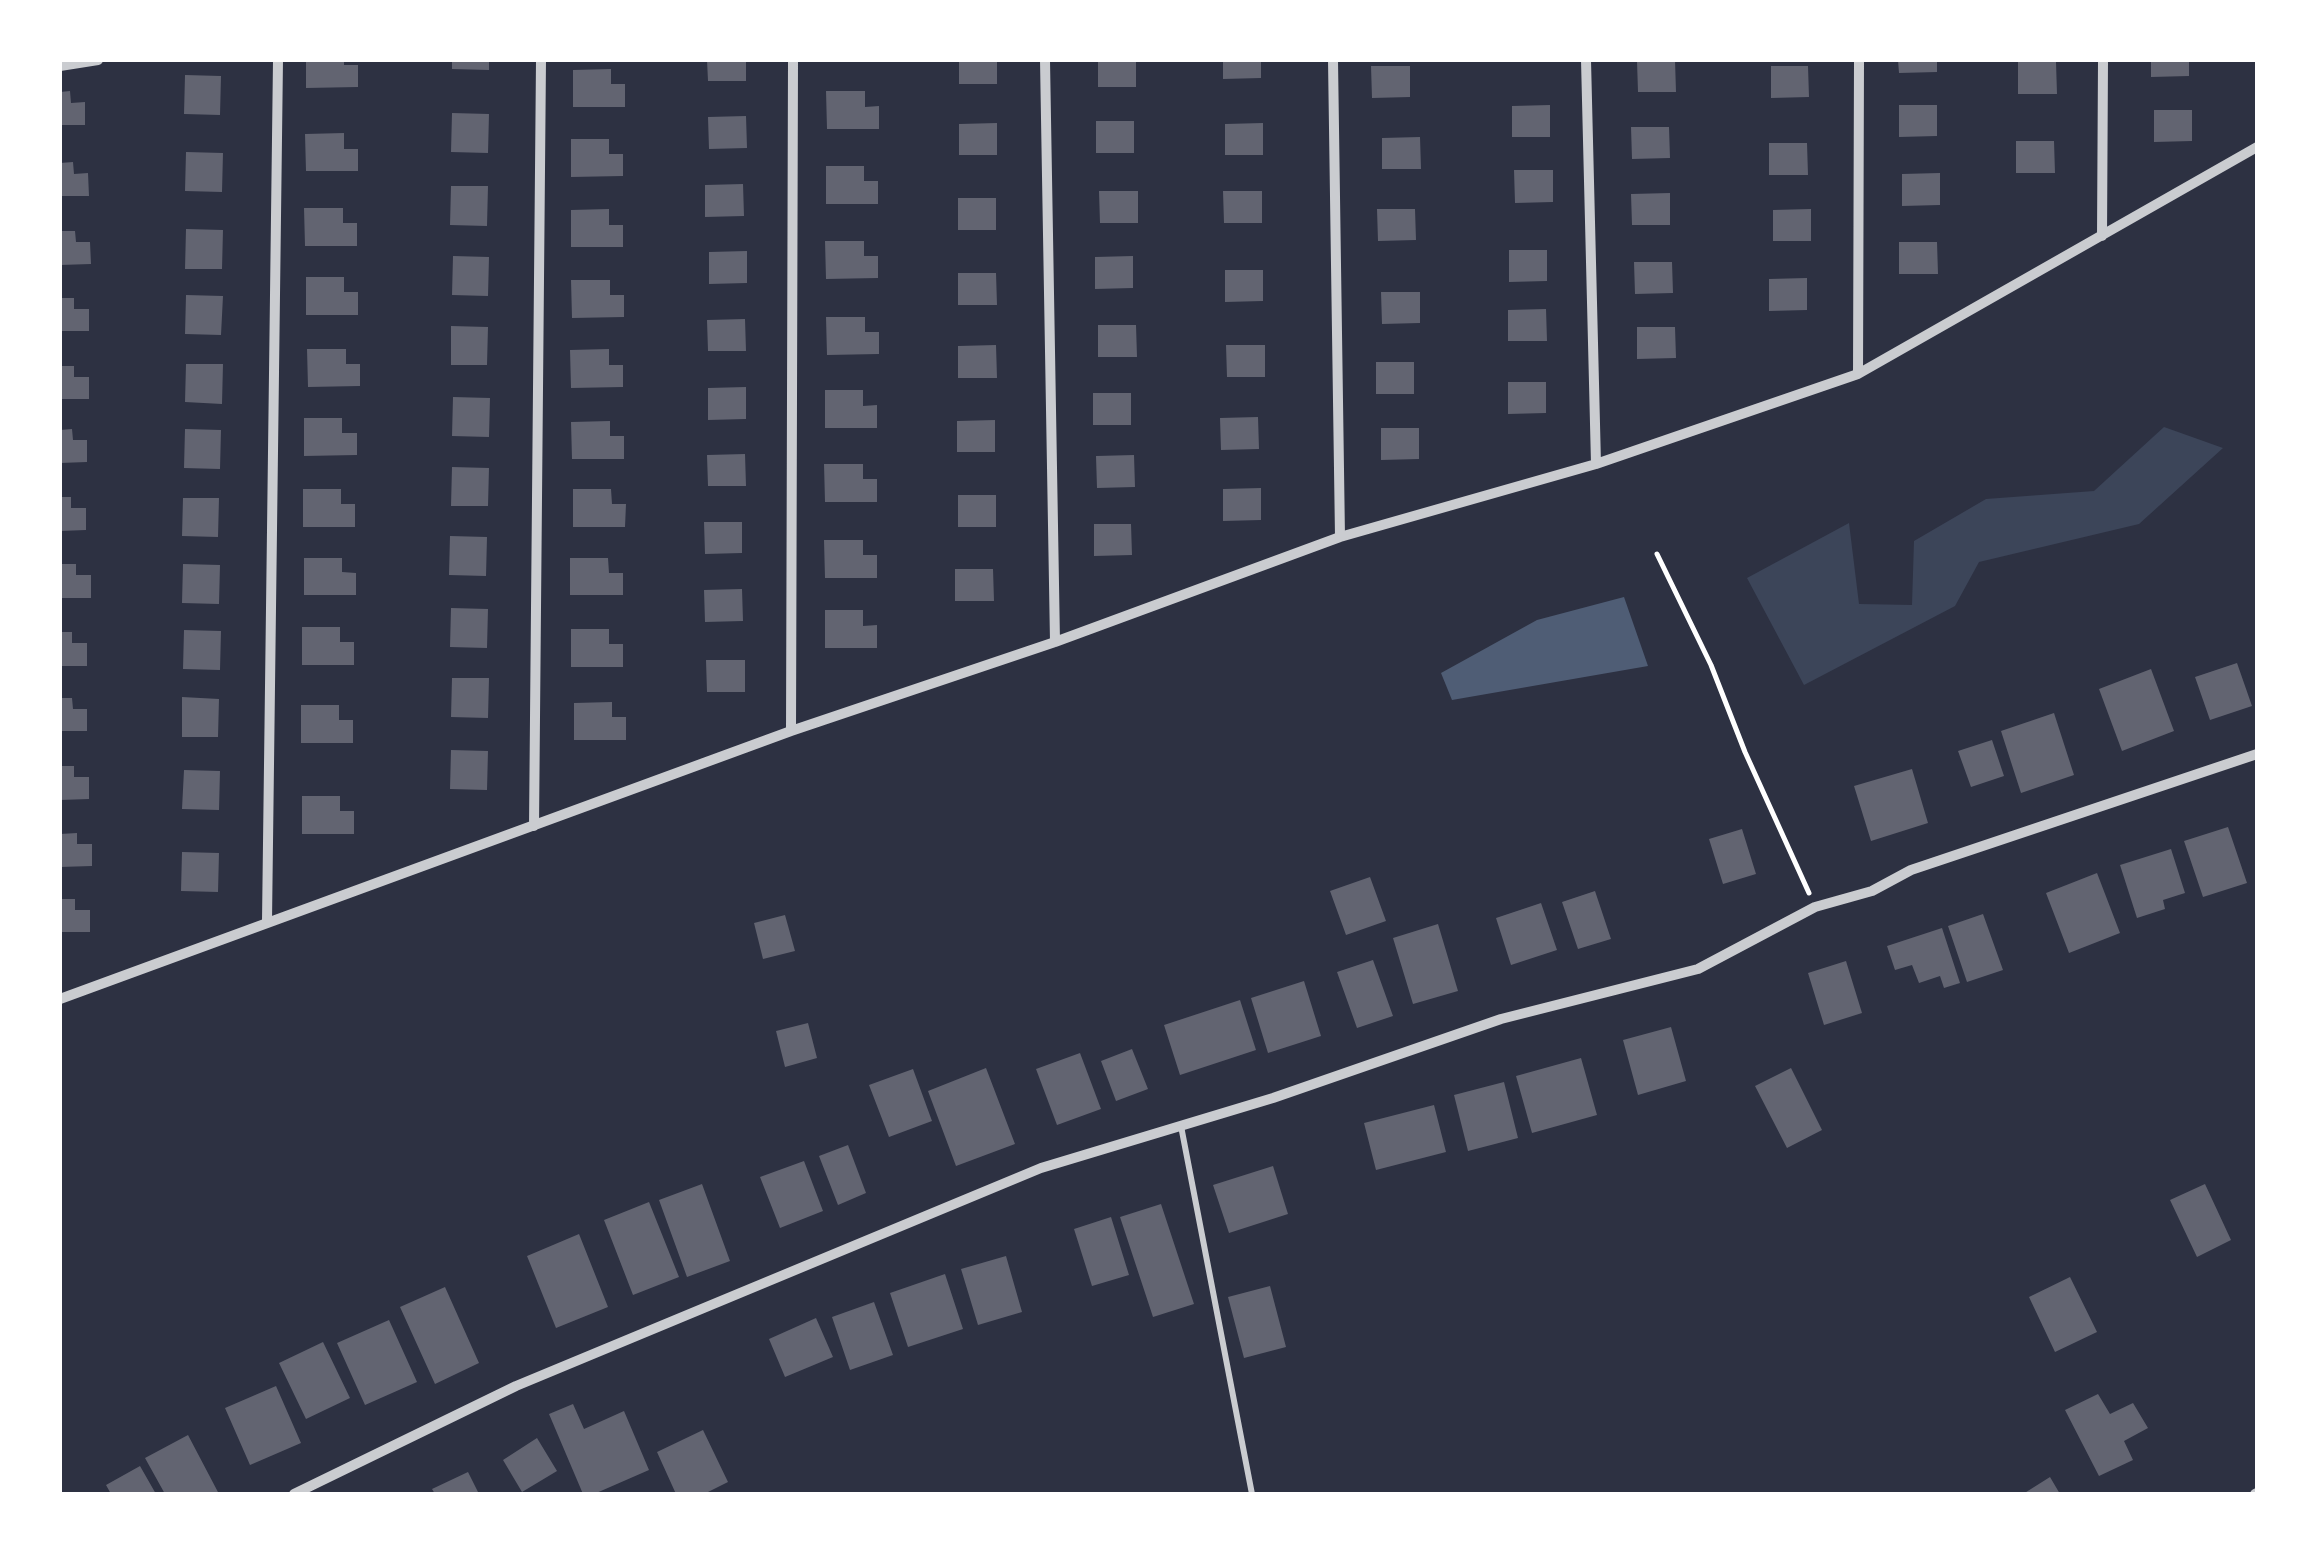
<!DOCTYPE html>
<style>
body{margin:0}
#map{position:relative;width:2317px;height:1554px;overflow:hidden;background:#2d3142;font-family:Roboto,sans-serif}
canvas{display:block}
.frame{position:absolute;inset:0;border:62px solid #fff;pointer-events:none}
</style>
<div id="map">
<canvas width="2317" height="1554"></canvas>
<div class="frame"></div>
</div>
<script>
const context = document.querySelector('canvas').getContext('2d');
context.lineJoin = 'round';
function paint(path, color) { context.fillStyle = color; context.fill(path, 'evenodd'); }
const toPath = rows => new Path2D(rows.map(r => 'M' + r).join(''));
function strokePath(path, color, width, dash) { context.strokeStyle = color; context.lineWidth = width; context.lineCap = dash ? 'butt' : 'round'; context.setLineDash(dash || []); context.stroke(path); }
paint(toPath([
 [2164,427,2223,448,2139,524,1979,562,1955,606,1804,685,1747,578,1849,523,1859,604,1912,605,1914,541,1986,499,2094,491]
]), '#3c4559');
paint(toPath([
 [1624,597,1648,666,1452,700,1441,673,1537,620]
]), '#4f5d75');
paint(toPath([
 [306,60,344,60,344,65,358,65,358,87,306,88],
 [452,60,489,60,489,70,452,69],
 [707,60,746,60,746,81,708,81],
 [959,60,997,60,997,84,959,84],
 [1098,60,1136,60,1136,87,1098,87],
 [1223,60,1261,60,1261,78,1223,79],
 [1675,60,1676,92,1638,92,1637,61],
 [1898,60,1937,60,1937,72,1899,73],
 [2151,60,2189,60,2189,76,2151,77],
 [2018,62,2056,62,2057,94,2018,94],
 [1371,66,1410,66,1410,97,1372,98],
 [1771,66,1808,66,1809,97,1771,98],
 [611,69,611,84,625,84,625,107,573,107,573,70],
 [185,75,221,76,220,115,184,114],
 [70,91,71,103,85,102,85,125,60,125,60,92],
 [826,91,865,91,865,107,879,106,879,129,827,129],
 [1550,105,1550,137,1512,137,1512,106],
 [1899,105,1937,105,1937,136,1899,137],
 [2154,110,2192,110,2192,141,2154,142],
 [452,113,489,114,488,153,451,152],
 [746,116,747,148,709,149,708,117],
 [1096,121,1134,121,1134,153,1096,153],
 [997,123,997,155,959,155,959,124],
 [1263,123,1263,155,1225,155,1225,124],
 [1631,127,1669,127,1670,158,1632,159],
 [344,133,344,149,358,149,358,171,306,171,305,134],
 [1420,137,1421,169,1382,169,1382,138],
 [571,139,609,139,609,154,623,154,623,176,571,177],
 [2016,141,2054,141,2055,173,2016,173],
 [1769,143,1807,143,1808,175,1769,175],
 [186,152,223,153,222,192,185,191],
 [73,162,74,174,88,173,89,196,60,196,60,163],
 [826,166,864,166,864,181,878,181,878,204,826,204],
 [1514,170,1553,170,1553,202,1515,203],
 [1940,173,1940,205,1902,206,1902,174],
 [743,184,744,216,705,217,705,185],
 [451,186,488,186,487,226,450,225],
 [1099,191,1138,191,1138,223,1100,223],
 [1223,191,1262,191,1262,223,1224,223],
 [1670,193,1670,225,1632,225,1631,194],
 [958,198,996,198,996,230,958,230],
 [304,208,343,208,343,223,357,223,357,246,305,246],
 [609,209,609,225,623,225,623,247,571,247,571,210],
 [1377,209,1415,209,1416,240,1378,241],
 [1811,209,1811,241,1773,241,1773,210],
 [186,229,223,230,222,269,185,269],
 [60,231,75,231,76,242,90,242,91,264,60,265],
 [825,241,864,241,864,256,878,256,878,278,826,279],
 [1899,242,1937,242,1938,274,1899,274],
 [1509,250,1547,250,1547,281,1509,282],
 [747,251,747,283,709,284,709,252],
 [453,256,489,257,488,296,452,295],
 [1133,256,1133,288,1095,289,1095,257],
 [1634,262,1672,262,1673,293,1635,294],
 [1225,270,1263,270,1263,301,1225,302],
 [958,273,996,273,997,305,958,305],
 [306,277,344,277,344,292,358,292,358,315,306,315],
 [1807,278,1807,310,1769,311,1769,279],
 [571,280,610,280,610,295,624,295,624,317,572,318],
 [1381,292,1420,292,1420,323,1382,324],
 [186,295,223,296,221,335,185,334],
 [60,298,74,298,74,309,89,309,89,331,60,331],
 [1546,309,1547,341,1508,341,1508,310],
 [826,317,865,317,865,332,879,332,879,354,827,355],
 [745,319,746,351,708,351,707,320],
 [1098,325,1136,325,1137,357,1098,357],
 [451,326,488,327,487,365,451,365],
 [1637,327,1675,327,1676,358,1637,359],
 [996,345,997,378,958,378,958,346],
 [1226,345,1265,345,1265,377,1227,377],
 [307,349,346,349,346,364,360,364,360,386,308,387],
 [609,349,609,365,623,365,623,387,571,388,570,350],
 [1376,362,1414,362,1414,394,1376,394],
 [186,364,223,364,222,404,185,402],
 [60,366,74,366,74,377,89,377,89,399,60,399],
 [1508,382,1546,382,1546,413,1508,414],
 [746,387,746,419,708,420,708,388],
 [825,390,863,390,863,406,877,405,877,428,825,428],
 [1093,393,1131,393,1131,425,1093,425],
 [453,397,490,398,489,437,452,436],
 [1258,417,1259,449,1221,450,1220,418],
 [304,418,342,418,342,433,357,433,357,455,304,456],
 [995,420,995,452,957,452,957,421],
 [610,421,610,436,624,436,624,459,572,459,571,422],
 [1381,428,1419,428,1419,459,1381,460],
 [72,429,73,440,87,440,87,462,60,463,60,430],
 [185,429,221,430,220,469,184,468],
 [745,454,746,486,708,486,707,455],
 [1134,455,1135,487,1097,488,1096,456],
 [824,464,863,464,863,479,877,479,877,502,825,502],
 [452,467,489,468,488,506,451,506],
 [1261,488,1261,520,1223,521,1223,489],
 [303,489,341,489,341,504,355,504,355,527,303,527],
 [573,489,611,489,612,504,626,504,625,527,573,527],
 [958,495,996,495,996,527,958,527],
 [60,497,71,497,71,508,86,508,86,530,60,531],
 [183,498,219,498,218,537,182,536],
 [704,522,742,522,742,553,705,554],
 [1094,524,1131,524,1132,555,1094,556],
 [450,536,487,537,486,576,449,575],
 [824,540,863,540,863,555,877,555,877,578,825,578],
 [304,558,342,558,342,572,356,573,356,595,304,595],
 [570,558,608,558,609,573,623,573,623,595,570,595],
 [60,564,76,564,76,575,91,575,91,598,60,598],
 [183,564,220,565,219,604,182,603],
 [955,569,993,569,994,601,955,601],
 [742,589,743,621,705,622,704,590],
 [451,608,488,609,487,648,450,647],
 [825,610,863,610,863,626,877,625,877,648,825,648],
 [302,627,340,627,340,642,354,642,354,665,302,665],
 [571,629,609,629,609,644,623,644,623,667,571,667],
 [184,630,221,631,220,670,183,669],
 [60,632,72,632,72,643,87,643,87,666,60,666],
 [706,660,745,660,745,692,707,692],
 [2237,663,2252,706,2210,720,2195,677],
 [2151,669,2174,731,2122,751,2099,689],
 [452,678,489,678,488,718,451,717],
 [182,697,219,699,218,737,182,737],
 [60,698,72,698,73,709,87,709,87,731,60,731],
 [612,702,612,717,626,717,626,740,574,740,574,703],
 [301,705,339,705,339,720,353,720,353,743,301,743],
 [2054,713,2074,775,2021,793,2001,731],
 [1992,740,2004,776,1971,787,1958,751],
 [451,750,488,751,487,790,450,789],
 [60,766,74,766,74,777,89,777,89,799,60,800],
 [1912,769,1928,823,1871,841,1854,786],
 [184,770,220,771,219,810,182,809],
 [302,796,340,796,340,811,354,811,354,834,302,834],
 [2228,827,2247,883,2203,897,2184,841],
 [1742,829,1756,874,1723,884,1709,839],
 [77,833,77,844,92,844,92,866,60,867,60,834],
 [2171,849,2185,893,2163,900,2165,909,2137,918,2120,865],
 [182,852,219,853,218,892,181,891],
 [2097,873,2120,933,2069,953,2046,893],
 [1370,877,1386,921,1346,935,1330,891],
 [1595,891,1611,939,1578,949,1562,902],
 [60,899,75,899,75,910,90,910,90,932,60,932],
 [1541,903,1557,950,1511,965,1496,918],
 [1983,914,2003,970,1967,982,1948,926],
 [785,915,795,951,763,959,754,923],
 [1438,924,1458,991,1413,1004,1393,938],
 [1942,928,1960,983,1944,988,1940,976,1919,983,1912,965,1895,970,1887,946],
 [1373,960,1393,1016,1357,1028,1337,972],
 [1846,961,1862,1013,1824,1025,1808,973],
 [1304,981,1321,1036,1268,1053,1251,998],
 [1240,1000,1256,1050,1180,1075,1164,1025],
 [808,1023,817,1058,785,1067,776,1031],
 [1671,1027,1686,1081,1638,1095,1623,1040],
 [1132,1049,1148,1089,1116,1101,1101,1061],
 [1080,1053,1101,1109,1057,1125,1036,1069],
 [1581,1058,1597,1115,1532,1133,1516,1076],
 [986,1068,1015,1144,956,1166,928,1091],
 [1791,1068,1822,1130,1787,1148,1755,1086],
 [913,1069,932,1121,889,1137,869,1085],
 [1504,1082,1518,1138,1468,1151,1454,1095],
 [1434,1105,1446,1152,1376,1170,1364,1123],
 [848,1145,866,1193,838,1205,819,1156],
 [804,1161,823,1211,780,1228,760,1177],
 [1273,1166,1288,1214,1229,1233,1213,1185],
 [702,1184,730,1261,687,1277,659,1200],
 [2205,1184,2231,1240,2197,1257,2170,1200],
 [649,1202,679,1277,633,1295,604,1220],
 [1161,1204,1194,1304,1153,1317,1120,1217],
 [1111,1217,1129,1275,1092,1286,1074,1229],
 [579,1234,608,1307,556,1328,527,1256],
 [1006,1256,1022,1312,978,1325,961,1269],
 [945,1274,963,1329,908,1347,890,1293],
 [2070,1277,2097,1332,2055,1352,2029,1297],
 [1270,1286,1286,1347,1244,1358,1228,1297],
 [445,1287,479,1363,435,1384,400,1307],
 [874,1302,893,1355,850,1370,832,1317],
 [816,1318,833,1357,785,1377,769,1339],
 [389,1320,417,1382,365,1405,337,1343],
 [323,1342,350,1398,306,1419,279,1363],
 [276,1386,301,1443,250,1465,225,1408],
 [2098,1394,2110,1414,2133,1403,2148,1428,2124,1441,2133,1460,2099,1476,2065,1410],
 [573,1404,584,1429,624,1411,649,1470,594,1494,583,1494,549,1414],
 [703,1430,728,1482,704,1494,676,1494,657,1452],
 [188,1435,219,1494,165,1494,145,1458],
 [537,1438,557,1471,522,1492,503,1460],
 [140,1466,156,1494,111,1494,106,1485],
 [468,1472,479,1494,435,1494,432,1489],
 [2050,1477,2060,1494,2023,1494]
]), '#626471');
strokePath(toPath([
 [1657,554,1711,665,1745,752,1809,893]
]), '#fff', 5);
strokePath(toPath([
 [1181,1126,1252,1494]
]), '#caccd0', 6);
strokePath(toPath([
 [1045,60,1055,642],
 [1333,60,1340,537],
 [1586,60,1596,464],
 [60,66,98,60],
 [2102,236,2103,60],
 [1858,374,1859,60],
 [791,731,793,60],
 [534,826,541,60],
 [267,921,278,60],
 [60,999,791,731,1055,642,1340,537,1596,464,1858,374,2257,147],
 [294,1494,516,1386,1041,1168,1273,1098,1501,1019,1698,969,1815,907,1872,891,1911,870,2257,754],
 [2255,1494,2257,1493]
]), '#caccd0', 10);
</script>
